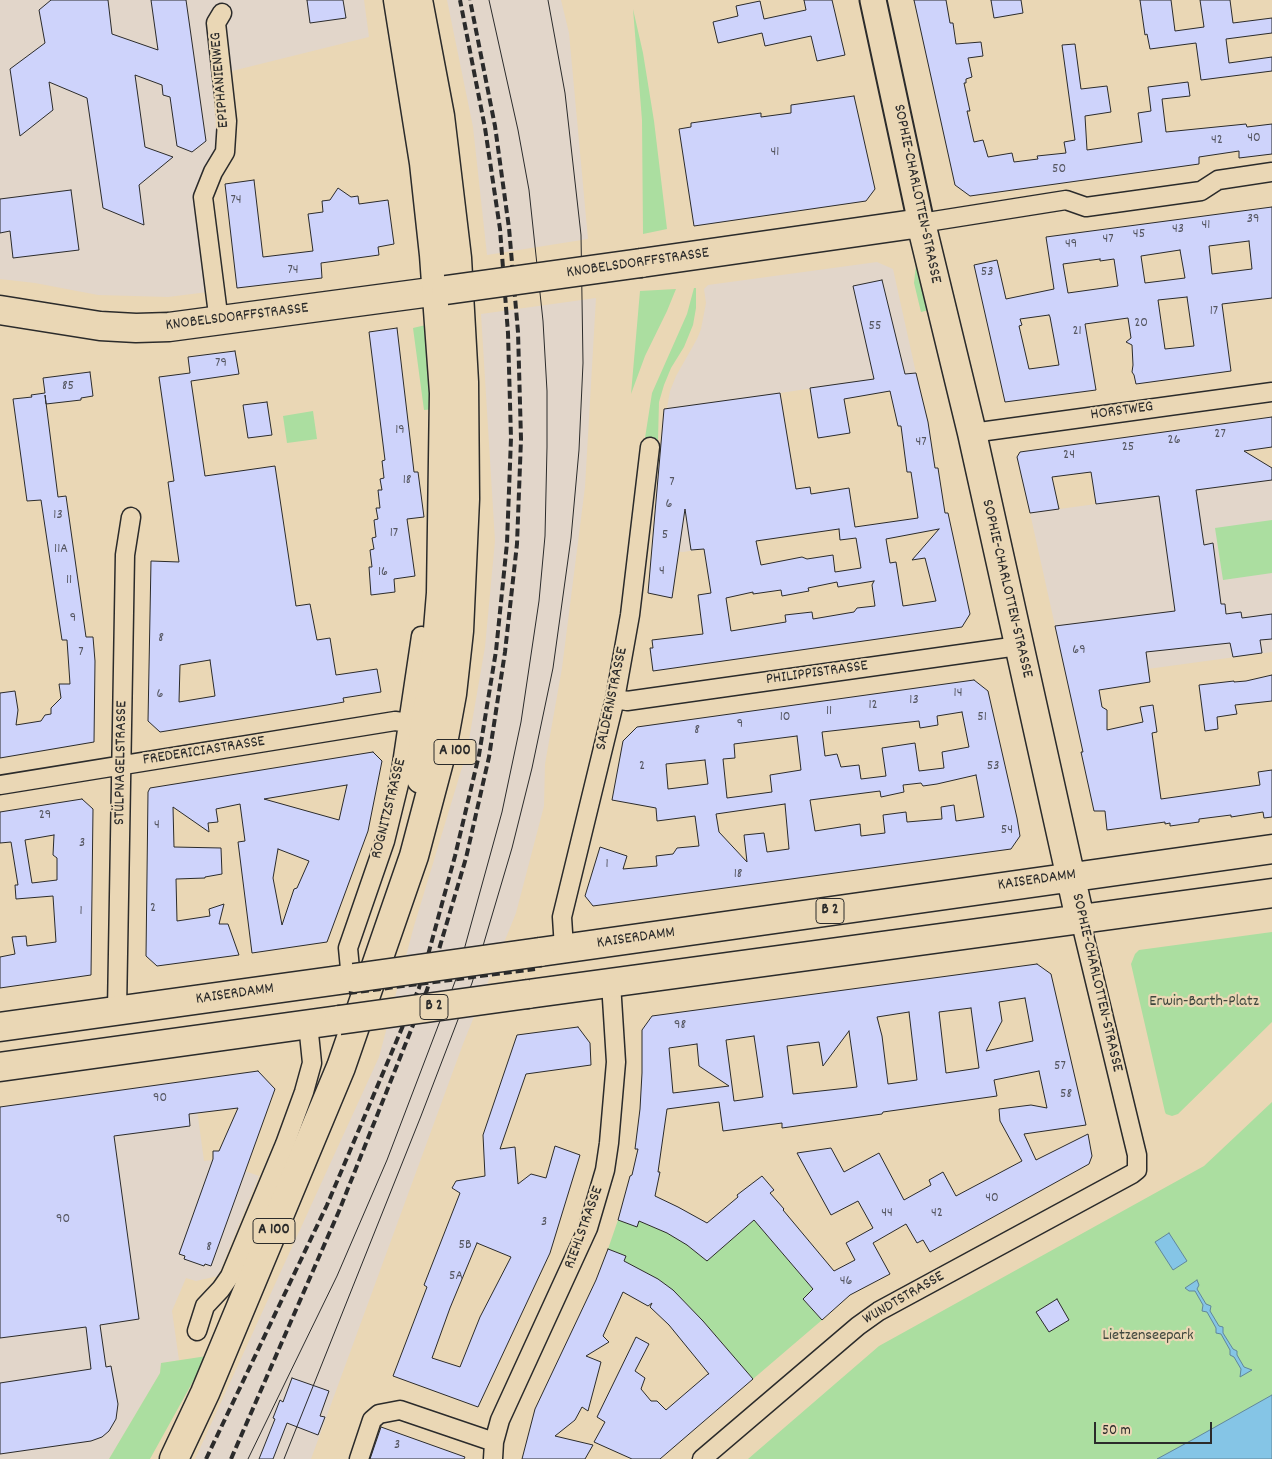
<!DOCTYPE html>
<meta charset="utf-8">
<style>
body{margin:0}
#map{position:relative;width:1272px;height:1459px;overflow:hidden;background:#ead7b5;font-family:Dekko,sans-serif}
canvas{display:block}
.scale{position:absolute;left:1094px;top:1422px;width:118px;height:22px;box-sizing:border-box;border:2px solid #2b2b2b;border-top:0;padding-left:6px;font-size:15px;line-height:18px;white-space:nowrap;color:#2b2b2b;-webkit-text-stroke:4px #ead7b5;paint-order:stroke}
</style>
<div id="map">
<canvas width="1272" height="1459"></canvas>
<div class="scale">50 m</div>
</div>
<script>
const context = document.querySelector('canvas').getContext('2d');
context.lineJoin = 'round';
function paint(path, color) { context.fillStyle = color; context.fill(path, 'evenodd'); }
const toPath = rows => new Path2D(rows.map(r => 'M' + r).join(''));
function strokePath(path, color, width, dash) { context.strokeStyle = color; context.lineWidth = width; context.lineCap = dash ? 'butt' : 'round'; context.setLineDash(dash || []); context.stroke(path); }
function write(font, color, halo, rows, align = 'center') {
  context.font = font + ' Dekko,sans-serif'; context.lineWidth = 4.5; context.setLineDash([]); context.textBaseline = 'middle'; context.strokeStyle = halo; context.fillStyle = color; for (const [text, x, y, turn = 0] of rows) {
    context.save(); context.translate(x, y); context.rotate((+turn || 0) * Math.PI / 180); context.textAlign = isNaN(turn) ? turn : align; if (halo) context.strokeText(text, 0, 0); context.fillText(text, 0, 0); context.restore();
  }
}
paint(toPath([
 [0,0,364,0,369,37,216,75,221,128,218,151,200,177,195,194,208,292,168,297,98,295,35,283,0,279],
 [447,0,561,0,569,33,588,239,487,255,473,127],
 [877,262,893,269,916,373,780,393,802,534,683,552,651,550,660,465,664,409,667,408,670,391,676,376,697,339,701,329,706,303,704,289,708,285],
 [596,298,585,487,562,668,545,764,544,806,516,913,463,1044,311,1459,195,1459,379,1057,414,926,467,751,485,647,495,541,481,314],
 [1272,480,1272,652,1067,680,1030,513],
 [193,1080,204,1161,213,1160,259,1176,218,1276,196,1281,186,1278,172,1311,179,1360,161,1363,160,1373,109,1459,0,1459,0,1107]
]), '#e2d6ca');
paint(toPath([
 [633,9,643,53,654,121,667,229,643,234,642,120],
 [920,263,929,310,921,312,914,283,916,264],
 [694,288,696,288,696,308,693,325,684,347,671,368,664,385,659,402,658,440,645,438,652,393,687,314],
 [676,289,667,311,645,356,631,394,640,291],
 [430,324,434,409,424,410,413,328],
 [313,411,317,439,287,443,283,416],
 [1272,520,1272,573,1223,580,1215,528],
 [1272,932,1272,1022,1178,1114,1172,1116,1166,1114,1165,1112,1131,964,1135,954,1139,950],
 [1272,1102,1272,1459,748,1459,879,1346,1204,1166],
 [618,1220,637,1227,639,1221,667,1233,687,1245,707,1261,754,1220,813,1289,803,1299,822,1320,753,1379,703,1321,673,1290,658,1279,624,1261,626,1256,608,1249],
 [207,1356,150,1459,109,1459,160,1373,161,1363]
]), '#abdea0');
const water = toPath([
 [1169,1233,1187,1261,1173,1270,1155,1242,1169,1233],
 [1197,1280,1199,1285,1197,1289,1206,1304,1211,1306,1210,1311,1219,1326,1223,1327,1223,1333,1233,1349,1237,1351,1237,1355,1244,1367,1252,1370,1240,1377,1241,1369,1234,1357,1230,1355,1230,1350,1221,1334,1216,1333,1216,1328,1207,1312,1202,1311,1203,1305,1195,1291,1189,1291,1185,1288,1197,1280],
 [1272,1395,1272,1459,1157,1459,1192,1440,1272,1395]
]);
paint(water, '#85c5e6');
strokePath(water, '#61879b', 1);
const building = toPath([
 [51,0,108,0,112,34,158,50,151,0,186,0,206,141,192,152,177,146,170,97,163,95,162,85,135,75,145,147,173,157,139,185,144,225,103,208,87,98,49,82,53,110,20,136,10,69,45,43,39,10,51,0],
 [307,0,343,0,346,18,310,23,307,0],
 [804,0,832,0,845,55,817,61,811,36,765,46,762,33,718,43,713,22,738,16,736,6,760,1,764,19,806,10,804,0],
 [914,0,946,0,950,23,953,23,956,44,981,42,983,56,968,58,972,77,966,79,966,83,964,83,970,111,967,111,974,142,983,140,988,157,1012,153,1014,162,1038,159,1037,156,1066,153,1064,142,1075,140,1062,45,1075,44,1081,89,1107,86,1111,112,1085,116,1087,150,1142,142,1138,113,1151,111,1148,87,1188,82,1190,96,1162,99,1166,132,1246,124,1247,127,1272,124,1272,154,1239,158,1239,151,1199,157,1199,164,970,196,955,185,914,0],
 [991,0,1021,0,1023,13,994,18,991,0],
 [1140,0,1171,0,1175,31,1204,27,1200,0,1230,0,1233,23,1272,18,1272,33,1226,39,1229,63,1272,57,1272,71,1201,80,1196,43,1150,49,1147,34,1145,35,1140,0],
 [854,96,875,189,866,201,694,226,679,129,691,127,691,123,761,113,761,117,791,113,791,105,854,96],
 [254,180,263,257,313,251,308,214,323,212,322,201,330,200,338,188,351,197,358,196,359,204,388,200,394,244,378,247,379,255,321,263,322,278,237,288,225,184,254,180],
 [71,190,79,250,13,258,10,231,0,233,0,199,71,190],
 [1272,207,1272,298,1222,304,1231,371,1136,384,1134,375,1132,372,1133,365,1132,345,1126,342,1131,338,1128,318,1085,324,1096,390,1005,402,974,265,997,260,1006,299,1054,289,1046,237,1272,207],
 [1249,241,1252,269,1212,274,1209,246,1249,241],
 [1180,250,1185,278,1145,283,1141,256,1180,250],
 [1100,259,1100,261,1114,259,1118,286,1068,293,1063,264,1100,259],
 [1187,297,1194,346,1165,349,1158,300,1187,297],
 [1049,315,1050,317,1059,365,1029,369,1019,326,1022,325,1020,319,1049,315],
 [882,280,905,374,916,373,928,422,935,468,938,468,945,513,948,513,970,614,962,627,653,671,650,648,653,648,652,640,703,634,698,595,711,593,704,549,691,550,685,509,672,598,648,593,664,409,780,393,796,489,810,487,811,494,849,488,855,527,918,518,911,472,907,472,901,426,898,426,890,391,844,399,850,433,818,438,810,388,874,379,853,286,882,280],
 [839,529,840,540,856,538,861,568,835,572,833,555,807,559,802,557,761,565,756,541,839,529],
 [939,529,912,560,925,558,936,601,903,606,896,562,890,563,886,539,939,529],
 [874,581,872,585,875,606,857,608,854,612,813,619,812,612,785,615,786,622,731,631,726,598,753,592,753,594,781,590,782,596,809,591,808,588,837,582,838,587,874,581],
 [397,328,414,472,418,472,424,517,407,519,415,576,394,579,395,592,371,595,369,567,372,567,370,550,374,549,372,538,376,537,374,520,378,519,376,508,380,508,378,490,382,490,380,479,384,478,382,461,385,460,369,332,397,328],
 [235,351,239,374,191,381,205,476,275,466,296,606,310,604,317,640,330,638,336,675,377,669,381,692,343,698,344,702,327,705,160,732,148,721,151,561,179,562,168,482,174,481,159,377,190,373,188,357,235,351],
 [210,660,215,696,179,702,180,665,210,660],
 [90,372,93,396,81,398,81,400,46,404,45,395,58,497,66,496,86,637,93,637,95,661,94,742,0,758,0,693,15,691,18,710,16,725,41,721,45,715,51,714,51,708,61,698,59,684,70,684,67,640,62,640,41,500,27,501,13,399,32,397,31,395,45,393,43,378,90,372],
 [267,402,272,435,248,438,243,405,267,402],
 [1272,417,1272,447,1244,451,1272,468,1272,480,1196,490,1204,545,1213,543,1221,604,1225,604,1226,614,1241,612,1242,618,1272,614,1272,639,1260,640,1262,653,1233,657,1230,643,1146,652,1150,682,1099,690,1102,707,1107,710,1107,730,1143,722,1140,707,1153,705,1157,732,1152,733,1161,799,1260,785,1258,772,1272,770,1272,817,1264,818,1263,812,1231,817,1231,815,1199,819,1199,822,1170,826,1170,823,1165,824,1165,822,1107,830,1105,811,1094,811,1081,752,1083,752,1055,626,1175,611,1159,496,1096,504,1091,472,1052,477,1059,509,1030,513,1017,457,1020,452,1272,417],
 [1272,675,1272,701,1235,705,1237,714,1217,717,1218,729,1205,731,1199,685,1234,681,1234,682,1246,681,1272,675],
 [974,680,988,691,1017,818,1020,836,1011,849,593,906,585,896,600,847,627,856,623,869,657,866,656,856,673,854,677,848,699,846,695,816,657,821,656,808,612,800,623,741,637,727,974,680],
 [962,712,969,747,942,752,944,768,919,771,915,743,882,748,886,776,861,779,859,765,841,767,837,754,825,756,822,732,919,721,920,728,938,725,937,716,962,712],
 [797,736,801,770,770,775,772,792,727,798,723,759,735,758,734,744,797,736],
 [705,760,708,784,668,789,666,764,705,760],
 [976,775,984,817,956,821,954,805,941,807,942,819,907,822,906,812,883,815,885,833,861,836,860,824,815,831,810,800,880,791,881,797,904,792,903,785,921,783,923,786,937,784,976,775],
 [785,804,789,849,767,852,764,833,744,835,747,862,719,832,716,814,785,804],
 [373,752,382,761,368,831,327,942,252,953,238,842,245,841,240,804,216,809,218,822,208,823,209,832,173,807,174,847,221,848,222,874,205,877,205,878,176,879,177,921,210,916,209,909,224,904,219,924,228,924,239,955,157,966,146,956,148,792,150,788,373,752],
 [347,785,339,820,264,799,347,785],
 [278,849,309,861,297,888,294,889,282,925,273,878,278,849],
 [82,799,93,809,91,975,0,988,0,957,15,954,12,937,26,936,27,946,56,942,53,896,16,899,15,885,18,885,11,842,0,843,0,812,82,799],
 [54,835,53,855,57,858,57,880,32,883,25,840,54,835],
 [1037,964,1051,974,1086,1125,1024,1134,1036,1160,1088,1134,1092,1156,1089,1164,930,1252,923,1240,917,1243,906,1224,873,1243,890,1274,850,1295,822,1320,803,1299,813,1289,754,1220,707,1261,687,1245,667,1233,639,1221,637,1227,618,1220,630,1176,632,1175,638,1149,635,1149,640,1109,642,1073,642,1030,652,1016,1037,964],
 [1025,998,1033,1041,986,1051,1002,1021,999,1002,1025,998],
 [971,1008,979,1068,946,1073,939,1012,971,1008],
 [909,1012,917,1080,888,1084,882,1036,877,1017,909,1012],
 [849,1031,857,1087,793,1094,787,1046,819,1042,823,1066,849,1031],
 [754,1036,763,1097,734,1101,726,1040,754,1036],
 [697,1044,699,1066,729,1086,673,1093,669,1048,697,1044],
 [1039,1071,1047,1108,1031,1105,999,1109,1000,1121,1022,1161,956,1196,943,1172,929,1180,931,1185,904,1200,879,1153,844,1172,831,1148,797,1153,831,1215,858,1201,873,1228,846,1243,855,1260,834,1271,783,1210,784,1209,770,1193,774,1190,762,1176,737,1195,738,1197,707,1223,678,1207,655,1196,660,1172,658,1172,667,1109,719,1102,723,1131,782,1123,782,1128,882,1114,883,1112,997,1096,994,1080,1039,1071],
 [578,1027,590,1043,591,1065,526,1074,500,1149,515,1147,518,1184,531,1174,546,1178,555,1146,580,1155,550,1253,478,1407,393,1376,427,1287,424,1285,460,1193,452,1188,456,1181,485,1176,483,1135,517,1035,578,1027],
 [477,1243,511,1257,480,1317,460,1367,432,1358,450,1308,477,1243],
 [258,1071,275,1089,211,1266,205,1264,204,1266,184,1259,185,1256,179,1254,213,1159,213,1151,219,1151,238,1108,189,1114,190,1126,114,1136,139,1319,100,1325,106,1367,111,1366,118,1404,116,1419,109,1431,102,1437,91,1441,0,1454,0,1383,91,1369,86,1327,0,1338,0,1107,258,1071],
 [608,1249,626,1256,624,1261,658,1279,673,1290,703,1321,753,1379,660,1459,632,1459,594,1442,605,1422,597,1417,636,1337,649,1344,635,1371,645,1378,641,1389,651,1401,657,1401,666,1410,708,1374,709,1374,669,1325,650,1307,652,1303,648,1306,623,1292,603,1336,609,1342,586,1356,601,1362,588,1411,582,1407,575,1420,555,1436,593,1445,585,1459,522,1459,535,1409,596,1280,608,1249],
 [1057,1299,1069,1320,1049,1332,1036,1312,1057,1299],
 [292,1378,329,1391,320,1416,325,1417,318,1435,287,1423,273,1459,259,1459,275,1419,273,1418,280,1400,283,1402,292,1378],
 [381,1427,465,1457,464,1459,370,1459,381,1427]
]);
paint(building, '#ced3fb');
strokePath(building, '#2b2b2b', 1);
const street = toPath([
 [921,223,1066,200,1086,207,1201,191,1218,180,1272,172],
 [219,322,203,197,213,172,225,152,227,121,216,23,222,13],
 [972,433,1272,392],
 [615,699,627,701,1018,646],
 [0,785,395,721,409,723],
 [564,948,562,917,615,699,630,615,650,447],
 [351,979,348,948,385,841,399,784,421,636],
 [117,1010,125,555,131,517],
 [197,1331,205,1306,221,1289,230,1276,285,1144,304,1092,312,1063,308,1024],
 [359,1459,372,1420,379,1414,400,1410,494,1442],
 [493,1459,494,1442,500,1420,588,1228,605,1170,609,1143,616,1062,611,983],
 [702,1459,858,1326,879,1311,1132,1174,1137,1170,1137,1155,1080,919]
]);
const secondary = toPath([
 [873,0,921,223]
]);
const primary = toPath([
 [641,263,921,223,972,433,1080,919],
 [0,310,100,326,136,328,169,327,446,290],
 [540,952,1272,849],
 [528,994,1272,893],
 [0,1027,354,978],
 [0,1067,339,1020]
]);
const highway = toPath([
 [398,0,424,163,434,255,444,393,441,593,436,654,424,733,421,779],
 [174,1459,205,1393,341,1067,414,856,441,754,452,694,459,631,465,499,464,382,457,258,440,116,418,0]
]);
strokePath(street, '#2b2b2b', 21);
strokePath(secondary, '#2b2b2b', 29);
strokePath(primary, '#2b2b2b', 31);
strokePath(highway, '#2b2b2b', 31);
strokePath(street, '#ead7b5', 18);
strokePath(secondary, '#ead7b5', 25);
strokePath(primary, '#ead7b5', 28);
strokePath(highway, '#ead7b5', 28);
strokePath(toPath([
 [248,1459,337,1276,387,1160,456,979,502,812,521,722,539,601,545,536,547,447,547,391,543,321,529,190,518,130,489,0],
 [284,1459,421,1116,472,983,512,848,532,768,553,668,571,538,579,450,583,363,581,235,565,93,548,0]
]), '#2b2b2b', 1);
strokePath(toPath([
 [349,993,535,969],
 [344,1009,532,981],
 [206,1459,327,1205,419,988,455,856,479,755,496,651,507,543,511,438,508,333,500,229,485,128,460,0],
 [231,1459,339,1211,427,990,466,858,489,757,505,652,517,544,521,439,518,332,509,228,495,126,470,0]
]), '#2b2b2b', 4, [8, 4]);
const primaryBridge = toPath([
 [446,290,641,263],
 [354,978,540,952],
 [339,1020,528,994]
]);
strokePath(primaryBridge, '#2b2b2b', 31, []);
strokePath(primaryBridge, '#ead7b5', 28);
write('14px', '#54555f', null, [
 ["40",1254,139],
 ["42",1217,141],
 ["41",775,153],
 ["50",1059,170],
 ["74",236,201],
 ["39",1253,220],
 ["41",1206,226],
 ["43",1178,230],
 ["45",1139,235],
 ["47",1108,240],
 ["49",1071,245],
 ["74",293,271],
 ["53",987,273],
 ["17",1214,312],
 ["20",1141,324],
 ["55",875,327],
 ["21",1077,332],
 ["79",221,364],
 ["85",68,387],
 ["19",400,431],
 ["27",1220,435],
 ["26",1174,441],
 ["47",921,443],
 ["25",1128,448],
 ["24",1069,456],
 ["18",407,481],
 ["7",672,483],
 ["6",669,505],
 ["13",58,516],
 ["17",394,534],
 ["5",665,536],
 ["11A",61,550],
 ["4",662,572],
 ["16",383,573],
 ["11",69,581],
 ["9",73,619],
 ["8",161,639],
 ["69",1079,651],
 ["7",81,653],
 ["14",958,694],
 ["6",160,695],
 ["13",914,701],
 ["12",873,706],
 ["11",829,712],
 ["10",785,718],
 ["51",982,718],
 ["9",740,725],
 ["8",697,731],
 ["2",642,767],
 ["53",993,767],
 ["29",45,816],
 ["4",157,826],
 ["54",1007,831],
 ["3",82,844],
 ["1",607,865],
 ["18",738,875],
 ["2",153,909],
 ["1",81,912],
 ["98",680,1026],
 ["57",1060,1067],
 ["58",1066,1095],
 ["90",160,1099],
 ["40",992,1199],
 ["44",887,1214],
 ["42",937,1214],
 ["90",63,1220],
 ["3",544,1223],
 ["5B",465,1246],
 ["8",209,1248],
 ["5A",456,1277],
 ["46",846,1282],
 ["3",397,1446]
]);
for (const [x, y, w] of [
 [455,752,42],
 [830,911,28],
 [434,1007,28],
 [274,1231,42]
]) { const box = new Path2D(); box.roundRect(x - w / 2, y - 12.5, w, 25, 4); context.fillStyle = '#ead7b5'; context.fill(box); strokePath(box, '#2b2b2b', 1); }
write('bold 15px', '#2b2b2b', null, [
 ["A 100",455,752],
 ["B 2",830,911],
 ["B 2",434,1007],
 ["A 100",274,1231]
]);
write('16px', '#2b2b2b', '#ead7b5', [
 ["EPIPHANIENWEG",221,80,-95],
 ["SOPHIE-CHARLOTTEN-STRASSE",916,194,78],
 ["KNOBELSDORFFSTRASSE",638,264,-8],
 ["KNOBELSDORFFSTRASSE",237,318,-7],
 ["HORSTWEG",1122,412,-8],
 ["SOPHIE-CHARLOTTEN-STRASSE",1006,589,77],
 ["PHILIPPISTRASSE",817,674,-8],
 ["SALDERNSTRASSE",613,699,-78],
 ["FREDERICIASTRASSE",204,752,-9],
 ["STÜLPNAGELSTRASSE",122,763,-89],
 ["ROGNITZSTRASSE",390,809,-76],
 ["KAISERDAMM",1037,881,-8],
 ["KAISERDAMM",636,939,-8],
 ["SOPHIE-CHARLOTTEN-STRASSE",1096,983,77],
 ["KAISERDAMM",235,995,-8],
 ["RIEHLSTRASSE",585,1228,-70],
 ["WUNDTSTRASSE",904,1299,-30]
]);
write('16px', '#3e463d', '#ead7b5', [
 ["Erwin-Barth-Platz",1204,1003],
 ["Lietzenseepark",1148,1337]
]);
</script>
